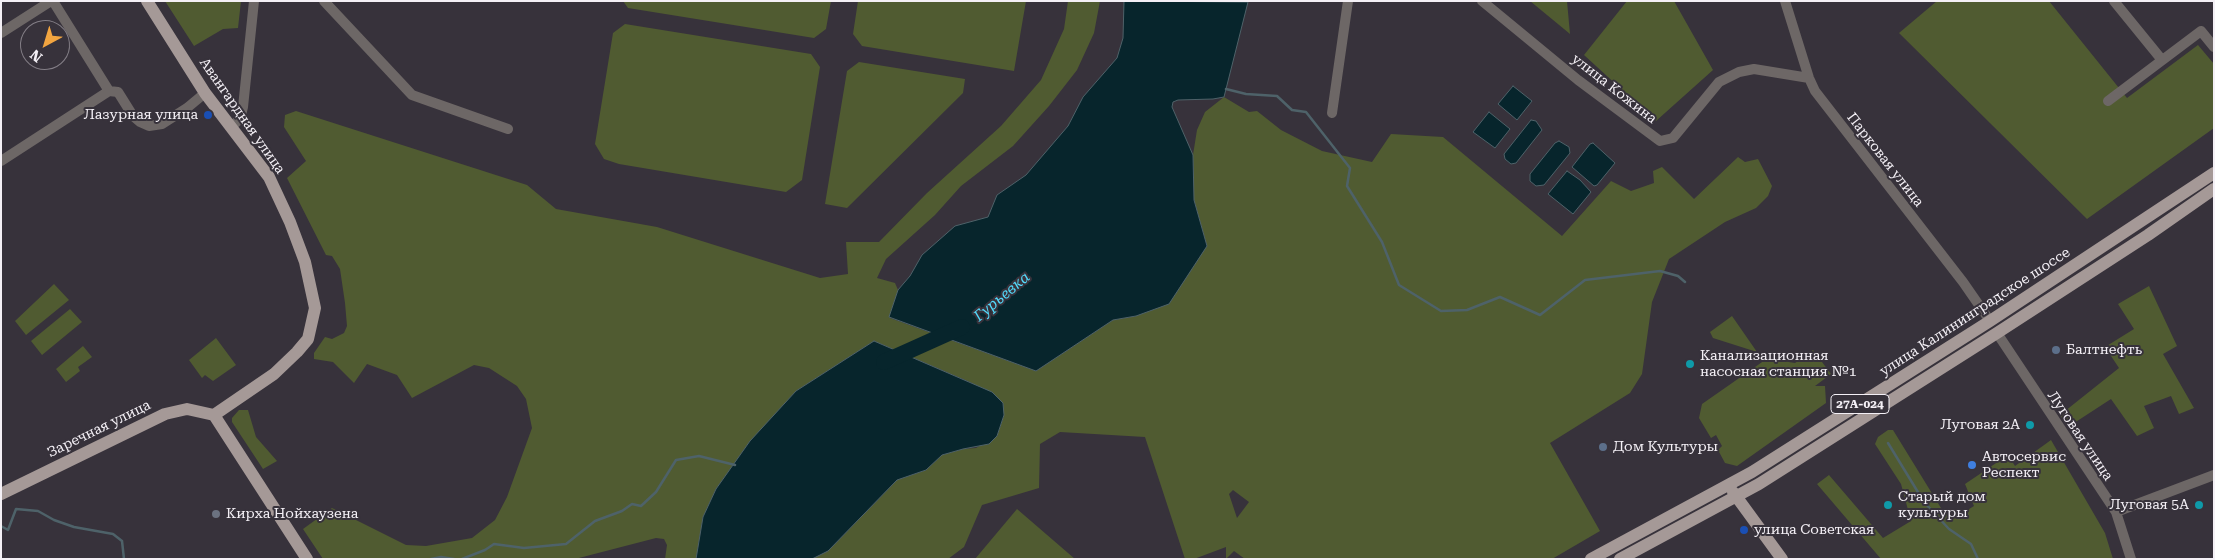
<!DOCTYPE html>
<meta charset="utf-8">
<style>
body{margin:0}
#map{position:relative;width:2215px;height:560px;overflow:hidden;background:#37323b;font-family:"Roboto Serif",serif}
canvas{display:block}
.frame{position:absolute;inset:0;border:2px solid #f4f0f6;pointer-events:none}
.north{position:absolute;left:20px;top:20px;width:50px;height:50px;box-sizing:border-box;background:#37323b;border:1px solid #837e86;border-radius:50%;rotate:219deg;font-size:14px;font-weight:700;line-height:20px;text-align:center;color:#f4f0f6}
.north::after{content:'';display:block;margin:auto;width:18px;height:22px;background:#f2a540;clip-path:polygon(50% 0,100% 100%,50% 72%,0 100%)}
</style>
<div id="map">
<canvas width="2215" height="560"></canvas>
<div class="frame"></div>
<div class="north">N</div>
</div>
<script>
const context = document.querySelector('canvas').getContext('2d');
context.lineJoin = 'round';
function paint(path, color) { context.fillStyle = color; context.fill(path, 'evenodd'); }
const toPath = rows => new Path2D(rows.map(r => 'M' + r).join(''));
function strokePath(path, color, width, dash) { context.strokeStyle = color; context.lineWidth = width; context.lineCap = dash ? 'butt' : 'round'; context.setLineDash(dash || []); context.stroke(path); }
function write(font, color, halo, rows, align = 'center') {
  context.font = font + ' "Roboto Serif",serif'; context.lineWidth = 4; context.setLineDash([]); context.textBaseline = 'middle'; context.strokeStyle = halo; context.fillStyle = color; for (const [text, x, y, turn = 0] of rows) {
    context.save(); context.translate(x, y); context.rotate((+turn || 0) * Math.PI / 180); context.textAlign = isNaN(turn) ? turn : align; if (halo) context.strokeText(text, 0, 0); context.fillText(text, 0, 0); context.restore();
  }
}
paint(toPath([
 [165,1,241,1,238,28,223,29,194,46],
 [623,1,831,1,826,29,814,38,628,8],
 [858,1,1026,1,1014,71,862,46,853,34],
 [1068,1,1100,1,1094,33,1077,70,1049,106,1013,146,961,186,935,215,886,259,877,278,895,283,898,290,890,318,1036,371,1113,320,1136,316,1207,246,1194,200,1193,155,1197,130,1205,112,1224,97,1249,112,1257,111,1281,130,1322,151,1372,162,1391,134,1443,137,1562,236,1611,181,1631,191,1654,183,1653,171,1662,167,1694,199,1738,157,1745,162,1758,159,1772,186,1768,196,1756,208,1725,222,1669,259,1652,302,1642,374,1630,393,1550,443,1600,531,1552,559,1245,559,1234,551,1226,559,1226,547,1194,559,1185,559,1145,437,1060,432,1040,444,1039,488,982,505,964,547,948,559,812,559,828,551,897,480,926,470,942,455,963,449,976,448,997,436,1004,415,972,383,874,341,796,391,748,444,716,489,703,517,696,559,665,559,667,545,664,539,656,538,575,559,323,559,303,529,332,508,406,545,426,546,472,538,495,520,507,497,532,428,526,399,517,386,489,368,474,365,412,398,397,375,367,364,354,383,333,362,314,359,314,353,325,337,332,339,344,333,347,326,345,303,340,269,332,256,326,255,287,178,306,161,284,127,285,115,296,111,527,185,556,209,657,227,820,278,848,274,846,242,879,242,927,193,1001,126,1041,80,1064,29],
 [1233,490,1249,502,1237,518,1229,494],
 [1530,1,1567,1,1570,34,1564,29],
 [1627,1,1674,1,1713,70,1656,121,1584,55],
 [1937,1,2049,1,2127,98,2198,45,2214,64,2214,128,2087,219,1899,33],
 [625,24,811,54,820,67,802,180,786,192,619,164,604,159,595,144,613,33],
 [859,62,965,79,963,93,847,208,825,204,847,71],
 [54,284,69,300,26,335,15,321],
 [2149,286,2177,346,2163,354,2194,408,2179,414,2171,396,2144,406,2154,428,2137,436,2111,399,2068,427,2060,415,2119,368,2105,347,2134,329,2118,304],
 [70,309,82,322,42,355,31,341],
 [1732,316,1757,352,1713,338,1710,332],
 [216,338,236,365,213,381,205,375,202,378,189,360],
 [83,346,92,357,78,367,80,371,66,382,56,369],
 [1813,350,1831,374,1815,386,1825,386,1826,403,1737,466,1725,463,1718,450,1722,446,1716,435,1711,438,1699,418,1702,404,1765,360,1770,359,1795,363],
 [239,410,248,410,256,437,277,461,263,469,232,422,232,418],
 [1888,430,1893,430,1941,508,1953,519,1974,506,1965,484,2008,455,2015,466,2051,440,2105,533,2113,559,1881,559,1817,484,1829,475,1883,538,1911,521,1901,484,1875,444,1878,437],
 [1017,509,1075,559,975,559]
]), '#505b31');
const water = toPath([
 [1124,1,1248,2,1224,97,1213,99,1178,100,1173,102,1172,107,1193,155,1194,200,1207,246,1169,304,1136,316,1113,320,1036,371,889,317,898,290,910,276,922,255,955,226,988,217,997,195,1026,175,1068,126,1083,97,1117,58,1123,38,1124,1],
 [1513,86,1532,101,1517,120,1498,104,1513,86],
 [1489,112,1510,129,1495,148,1473,132,1489,112],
 [1531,120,1536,121,1542,130,1516,163,1511,164,1505,159,1504,154,1531,120],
 [1559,141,1569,147,1570,153,1544,185,1536,186,1530,181,1530,174,1555,143,1559,141],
 [1593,143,1615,163,1597,185,1594,186,1572,167,1590,144,1593,143],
 [1567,171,1580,180,1591,192,1573,214,1548,194,1567,171],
 [874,341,992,392,1003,403,1004,415,997,436,989,444,963,449,942,455,926,470,897,480,828,551,812,559,696,559,703,517,716,489,750,441,796,391,874,341]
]);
paint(water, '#07252c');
strokePath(water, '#4e6269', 1);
strokePath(toPath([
 [1226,89,1246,94,1277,96,1292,110,1306,112,1350,168,1347,186,1382,242,1399,285,1441,311,1467,310,1500,297,1540,315,1585,280,1660,271,1678,276,1685,282],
 [1888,443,1924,502,1949,529,1971,544,1978,559],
 [1,526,8,530,16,509,38,511,54,520,74,527,113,534,122,541,124,559],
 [431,559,441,557,454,559],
 [462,559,485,550,494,544,524,548,566,544,595,521,622,511,632,504,641,506,656,492,676,460,699,456,735,465]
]), '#4e6269', 2.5);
strokePath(toPath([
 [884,362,962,327]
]), '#07252c', 16);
strokePath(toPath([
 [53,1,109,91,118,92,133,116,140,122,149,126,162,124,187,108,205,93],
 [324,1,412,95,508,129],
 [1482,1,1578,80,1660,141,1673,138,1719,82,1739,72,1754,69,1809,78],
 [1785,1,1809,78,1815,91,1963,282,1990,321],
 [2114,1,2162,60],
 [1,33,51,1],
 [2108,101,2201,31,2214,47],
 [1332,113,1348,1],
 [232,126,240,119,243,107,254,1],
 [1,161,109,91],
 [1997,333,2116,512,2131,559],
 [2116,512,2214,475]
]), '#6d6766', 10);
strokePath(toPath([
 [147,1,205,93,269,177,290,222,305,262,315,308,308,339,297,352,274,374,214,415],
 [214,415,307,559],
 [1733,492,1782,559],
 [1,494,165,414,187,409,214,415],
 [1591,559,1752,472,1990,321,2214,173],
 [1620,559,1759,484,1997,333,2148,235,2214,189]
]), '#a59997', 12);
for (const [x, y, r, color] of [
 [208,115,5,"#1a4fb4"],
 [2056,350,5,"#5c6f8a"],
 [1690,364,5,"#0f9aa8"],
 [2030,425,5,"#0f9aa8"],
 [1603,447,5,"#5c6f8a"],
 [1972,465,5,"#3f7fe0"],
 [1888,505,5,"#0f9aa8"],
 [2199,505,5,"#0f9aa8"],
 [216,514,5,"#6b7280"],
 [1744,530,5,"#1a4fb4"]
]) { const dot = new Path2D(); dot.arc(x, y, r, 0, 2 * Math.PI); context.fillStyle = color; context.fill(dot); strokePath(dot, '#37323b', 2); }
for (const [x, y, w] of [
 [1860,404,58]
]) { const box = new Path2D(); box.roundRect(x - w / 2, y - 9.5, w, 19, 4); context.fillStyle = '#37323b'; context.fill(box); strokePath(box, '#f4f0f6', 1); }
write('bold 12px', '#f4f0f6', null, [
 ["27А-024",1860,404]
]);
write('14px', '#f4f0f6', '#37323b', [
 ["улица Кожина",1614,89,38],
 ["Авангардная улица",242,116,55],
 ["Парковая улица",1885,160,52],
 ["улица Калининградское шоссе",1975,312,-33],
 ["Заречная улица",99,429,-26],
 ["Луговая улица",2080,436,56]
]);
write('14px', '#f4f0f6', '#37323b', [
 ["Лазурная улица",198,115,"right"],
 ["Балтнефть",2066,350],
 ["Канализационная",1700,356],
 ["насосная станция №1",1700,372],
 ["Луговая 2А",2020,425,"right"],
 ["Дом Культуры",1613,447],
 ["Автосервис",1982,457],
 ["Респект",1982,473],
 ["Старый дом",1898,497],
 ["культуры",1898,513],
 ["Луговая 5А",2189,505,"right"],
 ["Кирха Нойхаузена",226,514],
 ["улица Советская",1754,530]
], 'left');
write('italic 15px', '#53dafb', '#37323b', [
 ["Гурьевка",1002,297,-40]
]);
</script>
